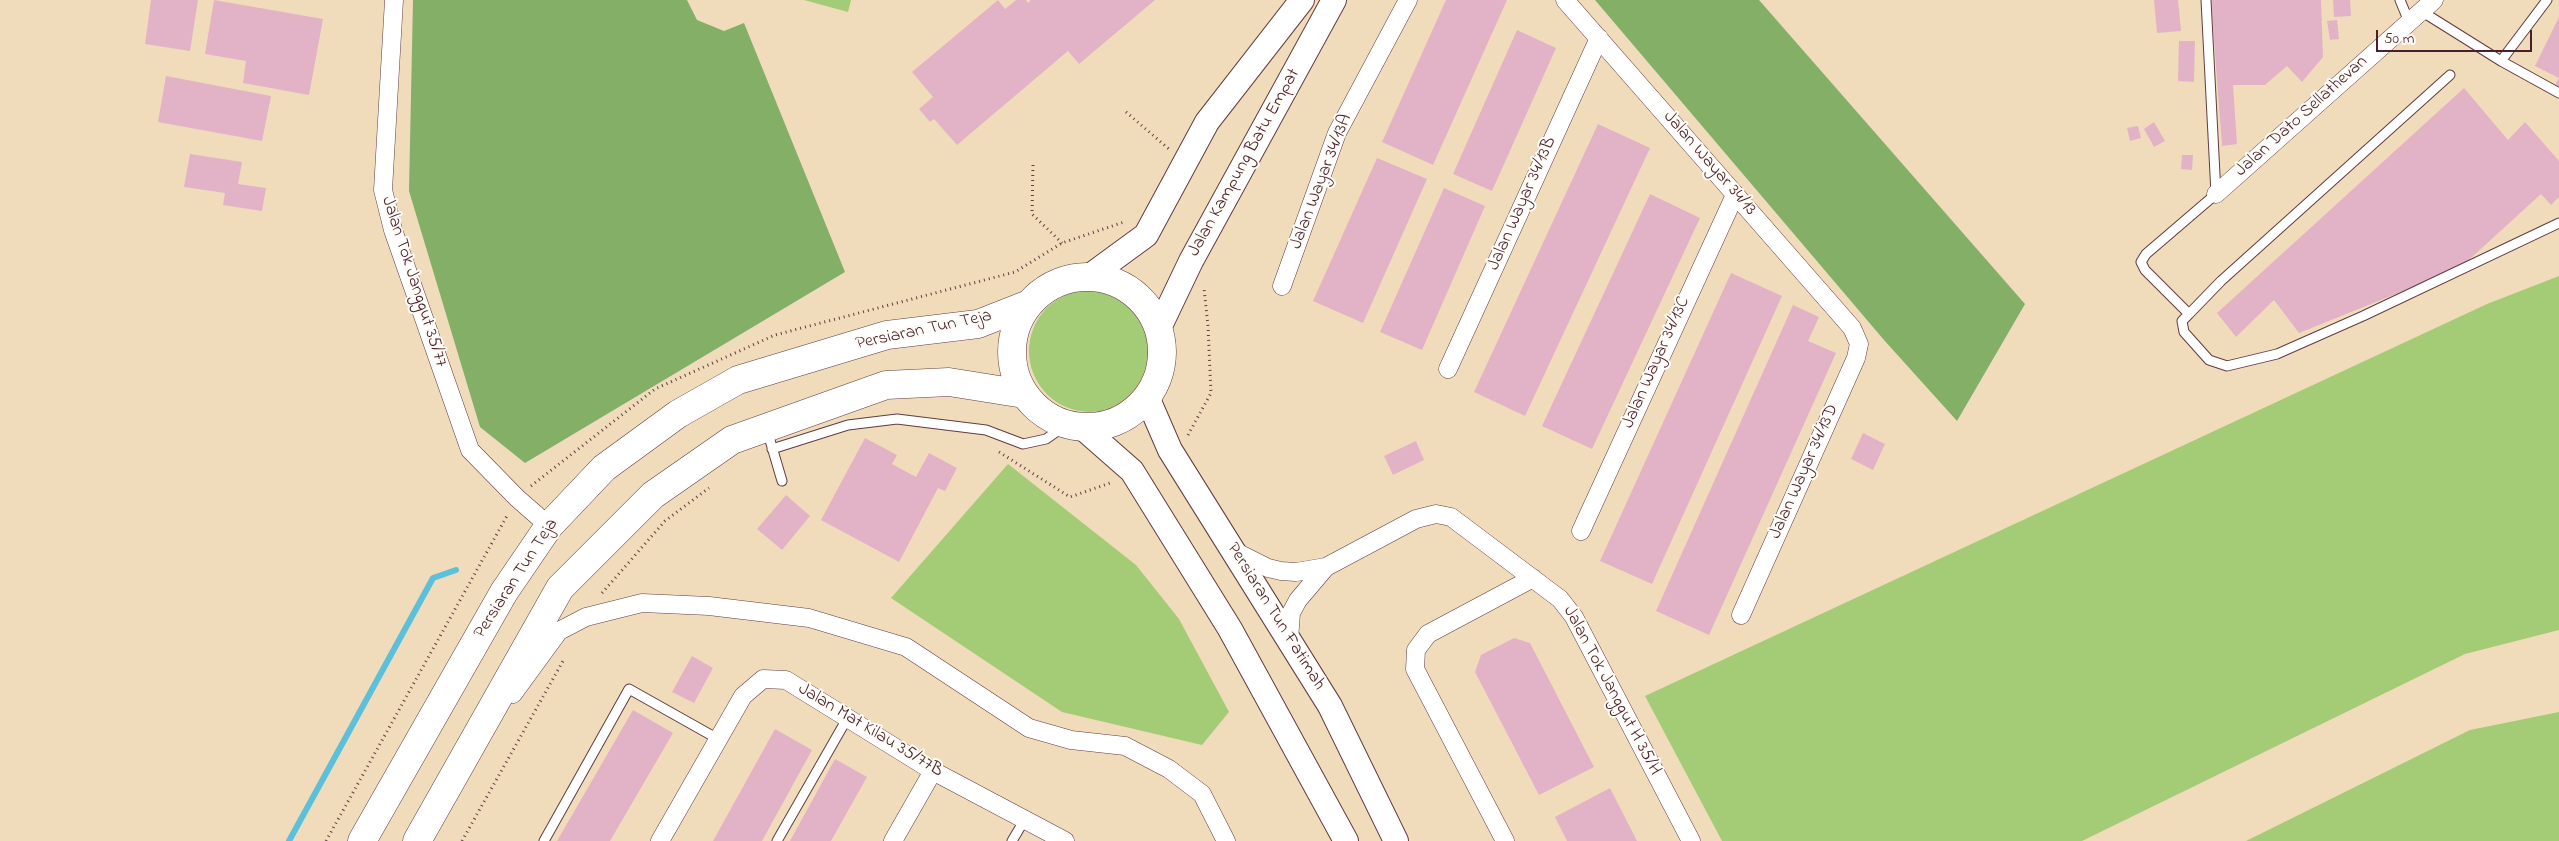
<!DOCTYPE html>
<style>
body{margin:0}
#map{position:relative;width:2559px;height:841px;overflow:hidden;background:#f0dcbb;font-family:"Indie Flower",sans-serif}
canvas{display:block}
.scale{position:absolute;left:2376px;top:30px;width:156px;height:22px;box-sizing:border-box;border:2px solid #4a1f2b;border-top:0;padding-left:6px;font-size:15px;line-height:18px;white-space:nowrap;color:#4a1f2b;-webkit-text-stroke:4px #fdfcf7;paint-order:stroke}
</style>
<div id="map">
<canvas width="2559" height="841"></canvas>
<div class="scale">50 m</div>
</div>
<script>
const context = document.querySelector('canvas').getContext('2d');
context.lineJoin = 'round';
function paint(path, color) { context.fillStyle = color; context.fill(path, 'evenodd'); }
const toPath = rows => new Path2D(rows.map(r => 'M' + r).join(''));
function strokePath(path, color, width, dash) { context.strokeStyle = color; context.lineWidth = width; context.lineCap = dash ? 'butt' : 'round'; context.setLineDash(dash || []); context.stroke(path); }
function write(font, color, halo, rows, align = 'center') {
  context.font = font + ' "Indie Flower",sans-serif'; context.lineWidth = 4; context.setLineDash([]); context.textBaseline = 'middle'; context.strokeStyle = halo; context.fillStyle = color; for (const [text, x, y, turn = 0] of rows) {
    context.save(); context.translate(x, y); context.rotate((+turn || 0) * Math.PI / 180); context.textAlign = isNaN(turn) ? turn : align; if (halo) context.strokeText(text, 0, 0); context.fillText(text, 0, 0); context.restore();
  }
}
paint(toPath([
 [804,0,851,0,848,12],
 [2559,276,2559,630,2465,654,2082,841,1722,841,1645,696,2487,304],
 '1029 351a61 61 0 1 1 122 0a61 61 0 1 1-122 0Z',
 [1008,464,1136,565,1179,619,1229,712,1202,745,1062,712,891,598],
 [2559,712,2559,841,2246,841,2470,730]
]), '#a4cb76');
paint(toPath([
 [413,0,687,0,697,20,724,31,744,23,845,272,525,463,480,427,409,191],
 [1595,0,1759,0,2025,304,1957,421,1884,340]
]), '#83af67');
strokePath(toPath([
 [289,841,433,578,456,570]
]), '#5cc0da', 6);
paint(toPath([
 [151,0,198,0,190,51,145,44],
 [214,0,323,19,309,95,243,83,246,61,205,54],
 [998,0,1005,9,1016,0,1026,0,1028,3,1031,0,1155,0,1079,64,1068,51,957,145,934,119,930,122,919,109,933,97,912,72],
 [1446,0,1507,0,1433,165,1382,142],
 [2154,0,2178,0,2181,31,2157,33],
 [2211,0,2321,0,2323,57,2302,82,2287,66,2265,85,2233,85,2237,144,2222,146],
 [2333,0,2350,0,2351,16,2334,17],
 [2559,17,2559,87,2555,85,2559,78,2535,66],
 [2337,20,2339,39,2330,40,2327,21],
 [1517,30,1556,48,1492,191,1453,174],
 [2179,41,2195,41,2194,82,2178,81],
 [166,76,271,96,262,141,158,122],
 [2464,88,2508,140,2525,122,2559,161,2559,197,2551,205,2541,194,2460,268,2299,333,2274,300,2236,337,2217,313],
 [2154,122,2165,141,2154,147,2144,129],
 [1598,124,1650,148,1525,416,1474,392],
 [2138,126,2141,138,2130,141,2127,128],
 [190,154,242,162,238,184,266,188,262,211,223,205,225,193,184,187],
 [2182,155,2193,155,2192,170,2181,169],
 [1377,158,1427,179,1363,323,1313,301],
 [1444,188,1485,206,1422,350,1380,332],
 [1650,194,1700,218,1592,449,1542,426],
 [1731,273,1782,296,1652,584,1600,561],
 [1793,305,1819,317,1808,341,1836,353,1709,635,1656,611],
 [1863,433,1885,444,1873,470,1851,459],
 [865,438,897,455,892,464,916,477,929,453,957,468,945,491,938,488,899,562,821,520],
 [1416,441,1424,460,1393,475,1384,456],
 [786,495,810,516,782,550,757,529],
 [1514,638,1530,643,1594,767,1539,795,1475,672,1481,655],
 [692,656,713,668,694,703,672,692],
 [633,710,673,733,610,841,557,841],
 [775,729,812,750,762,841,713,841],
 [835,759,867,777,831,841,790,841],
 [1610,788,1637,841,1567,841,1555,817]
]), '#e2b3c7');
const lane = toPath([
 [2206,0,2216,194,2146,254,2141,262,2145,270,2189,314,2221,281,2450,75],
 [2400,0,2409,22],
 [2547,0,2501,61,2559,93],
 [2421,11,2501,61],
 [2189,314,2182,321,2184,332,2209,360,2227,366,2277,354,2363,316,2559,223],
 [767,430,782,481],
 [772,449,848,425,897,419,986,430,1023,444,1046,439,1066,425],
 [544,841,629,689,718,739],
 [777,841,848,717],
 [1012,841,1025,819]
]);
const street = toPath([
 [394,0,383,190,393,230,470,450,517,498,549,526],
 [1565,0,1852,328,1859,344,1856,358,1741,615],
 [2216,194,2434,0],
 [1282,286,1337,133,1408,0],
 [1448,369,1599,38],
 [1581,531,1735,195],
 [1234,551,1268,568,1281,571,1296,572,1326,567],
 [1289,639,1291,613,1298,600,1326,567,1416,519,1436,514,1451,517,1560,599,1574,617,1691,841],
 [513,694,559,631,586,617,642,603,709,606,809,618,906,647,1029,728,1071,740,1125,746,1169,769,1202,794,1226,841],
 [660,841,743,696,763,679,786,680,933,771,1065,841],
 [893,841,933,771],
 [1505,841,1415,669,1416,650,1428,634,1533,578]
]);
const secondary = toPath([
 [1090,276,1146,235,1207,122,1302,0],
 [1159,328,1191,261,1334,0],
 [1147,397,1170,450,1330,706,1396,841],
 [1083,428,1132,471,1230,629,1346,841]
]);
const primary = toPath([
 '1012 352a75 75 0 1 1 150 0a75 75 0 1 1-150 0Z',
 [362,841,504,592,549,526,604,468,678,414,738,380,887,335,978,324,1029,304],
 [417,841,560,588,653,495,732,440,886,385,949,382,1024,394]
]);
strokePath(lane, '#633b41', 11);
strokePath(street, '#633b41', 19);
strokePath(secondary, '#633b41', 26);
strokePath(primary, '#633b41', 29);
strokePath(toPath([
 [1126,112,1169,149],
 [1033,165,1032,214,1062,243],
 [1188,435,1211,393,1208,326,1204,288],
 [999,452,1070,497,1113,482],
 [531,486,655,389,775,335,1015,272,1062,243,1124,222],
 [602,593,665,521,709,488],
 [326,841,508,514],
 [462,841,563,661]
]), '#633b41', 3, [1, 4]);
strokePath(lane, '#fff', 9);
strokePath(street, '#fff', 18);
strokePath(secondary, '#fff', 24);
strokePath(primary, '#fff', 28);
write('18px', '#4a1f2b', '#fdfcf7', [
 ["Jalan Dato Sellathevan",2302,117,-42],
 ["Jalan Kampung Batu Empat",1245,163,-61],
 ["Jalan Wayar 34/13",1709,164,49],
 ["Jalan Wayar 34/13A",1322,182,-69],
 ["Jalan Wayar 34/13B",1523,204,-66],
 ["Jalan Tok Janggut 35/77",413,282,72],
 ["Persiaran Tun Teja",924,331,-12],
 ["Jalan Wayar 34/13C",1657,363,-66],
 ["Jalan Wayar 34/13D",1805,472,-66],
 ["Persiaran Tun Teja",517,579,-57],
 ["Persiaran Tun Fatimah",1275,617,58],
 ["Jalan Tok Janggut H 35/H",1611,691,62],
 ["Jalan Mat Kilau 35/77B",870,731,31]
]);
</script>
